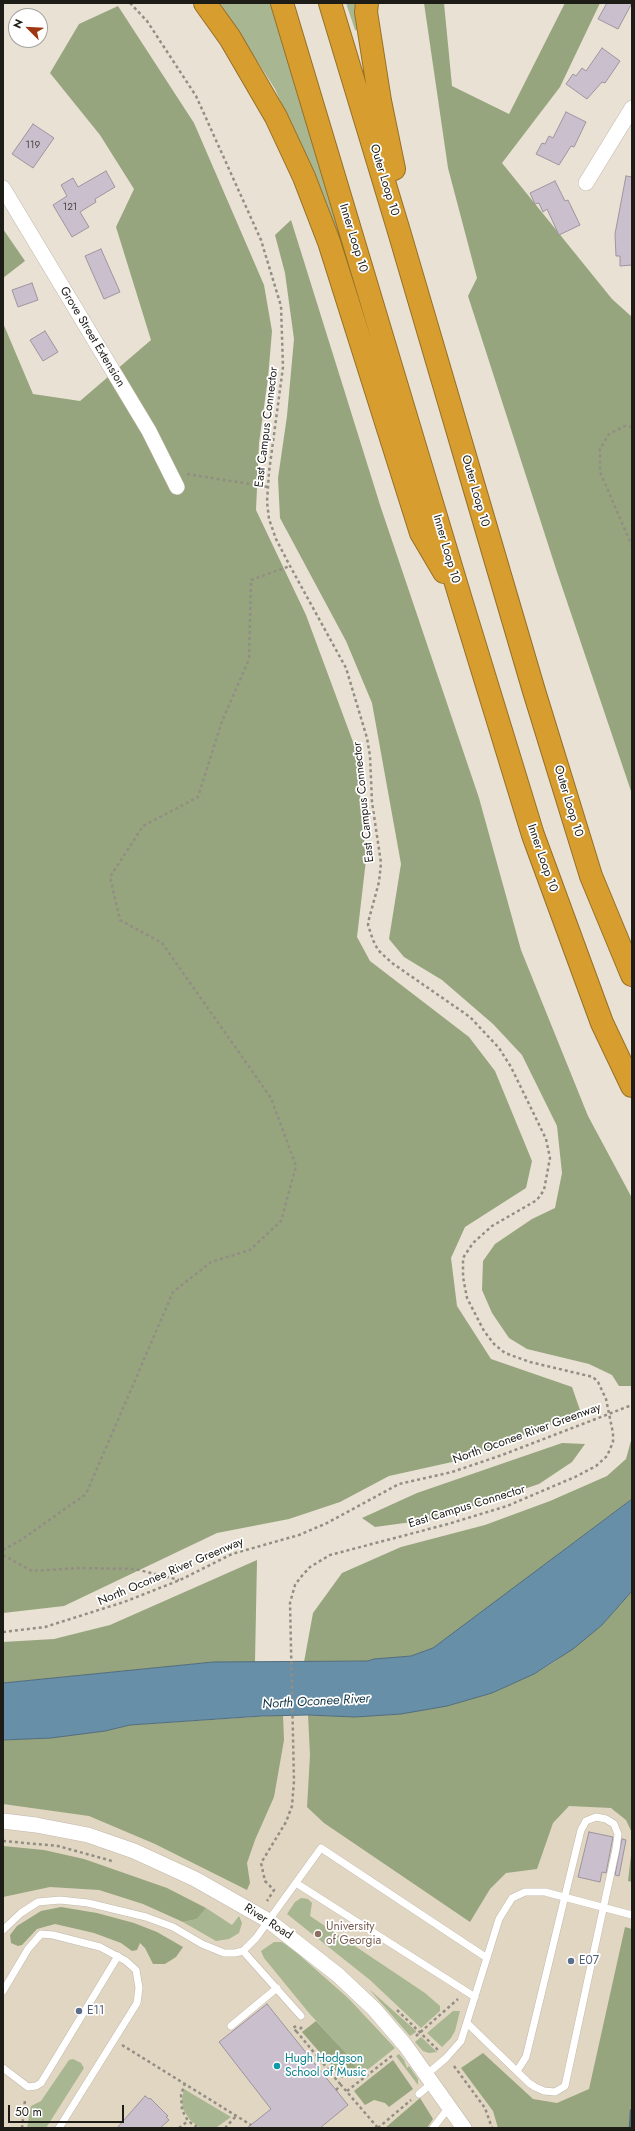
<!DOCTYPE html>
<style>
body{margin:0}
#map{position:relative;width:635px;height:2131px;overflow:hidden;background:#e9e1d3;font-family:Jost,sans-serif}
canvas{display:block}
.frame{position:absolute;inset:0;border:4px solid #1e1c17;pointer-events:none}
.north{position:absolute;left:8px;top:8px;width:40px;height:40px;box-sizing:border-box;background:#fff;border:1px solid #a5a4a2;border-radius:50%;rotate:294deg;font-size:11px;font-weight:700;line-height:16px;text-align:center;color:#1e1c17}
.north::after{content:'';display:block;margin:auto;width:14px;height:18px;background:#9d3711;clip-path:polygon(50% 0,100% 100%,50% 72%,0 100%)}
.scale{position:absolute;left:8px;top:2105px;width:116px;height:18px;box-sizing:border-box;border:2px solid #1e1c17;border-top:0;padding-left:5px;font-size:12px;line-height:14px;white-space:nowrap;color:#1e1c17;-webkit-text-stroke:3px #fff;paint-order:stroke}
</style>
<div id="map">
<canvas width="635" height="2131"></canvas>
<div class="frame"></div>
<div class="north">N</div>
<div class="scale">50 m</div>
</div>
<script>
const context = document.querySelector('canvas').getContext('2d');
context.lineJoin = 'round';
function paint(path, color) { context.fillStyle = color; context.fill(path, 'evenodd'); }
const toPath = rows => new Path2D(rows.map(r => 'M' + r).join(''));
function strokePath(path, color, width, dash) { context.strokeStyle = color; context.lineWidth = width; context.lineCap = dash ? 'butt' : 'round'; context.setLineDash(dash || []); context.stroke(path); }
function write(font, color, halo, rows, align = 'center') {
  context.font = font + ' Jost,sans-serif'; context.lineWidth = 3.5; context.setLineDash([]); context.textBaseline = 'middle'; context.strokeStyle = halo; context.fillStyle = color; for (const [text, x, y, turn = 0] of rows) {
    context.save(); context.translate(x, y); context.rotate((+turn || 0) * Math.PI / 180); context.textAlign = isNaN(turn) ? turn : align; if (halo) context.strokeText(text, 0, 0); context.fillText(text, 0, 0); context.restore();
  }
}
paint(toPath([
 [632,1591,632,2128,3,2128,3,1740,262,1716,332,1716,592,1635]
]), '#e1d6c2');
paint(toPath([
 [220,3,272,3,343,236,336,236,317,183,275,89],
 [346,3,359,3,359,31,355,30],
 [301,1898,308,1899,312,1903,310,1916,425,1993,440,2006,440,2011,421,2028,370,1980,287,1914,295,1902],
 [206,1908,232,1925,239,1916,242,1923,239,1933,229,1939,216,1941,183,1922,197,1919],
 [274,1942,282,1942,297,1953,348,1998,395,2048,361,2075,345,2052,309,2013,264,1958,261,1951],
 [369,1989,416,2031,416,2032,410,2036],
 [453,2011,460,2011,455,2031,451,2038,442,2047,427,2033],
 [421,2037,437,2052,429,2053,423,2051,415,2042],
 [399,2054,404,2060,407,2068,409,2066,418,2079,418,2085,396,2056],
 [73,2059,81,2063,84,2068,46,2128,27,2128,31,2106,41,2101,69,2060],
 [184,2089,231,2117,217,2127,199,2127,190,2120,183,2109,182,2099]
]), '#a8b691');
paint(toPath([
 [424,3,444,3,452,86,509,114,565,3,600,3,560,87,502,163,612,299,632,317,632,794,557,572,468,296,477,278,448,168],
 [118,6,194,123,264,285,272,331,268,378,259,443,256,510,306,615,356,750,366,860,357,937,370,961,469,1037,495,1071,532,1161,526,1188,465,1227,451,1258,457,1306,491,1359,572,1387,581,1413,452,1462,389,1476,340,1502,289,1519,217,1533,64,1606,3,1613,3,323,33,394,80,401,151,340,116,227,134,189,100,135,50,73,79,24],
 [291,220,381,508,479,798,521,950,588,1116,632,1198,632,1386,619,1386,612,1375,589,1364,527,1349,509,1338,492,1313,482,1290,483,1261,495,1244,532,1219,555,1208,562,1173,557,1126,522,1055,493,1024,442,980,404,957,389,939,401,864,372,703,346,641,280,518,278,478,287,416,294,339,285,273,275,235],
 [3,229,25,261,3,278],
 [632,1437,632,1499,434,1648,411,1656,374,1659,368,1661,304,1662,313,1613,342,1573,401,1547,485,1525,550,1501,607,1476,626,1459],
 [562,1443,585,1444,572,1462,539,1484,434,1519,375,1527,362,1518,417,1493],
 [257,1560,255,1662,213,1662,3,1683,3,1642,54,1639,110,1625],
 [632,1591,632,1833,626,1820,611,1808,569,1806,553,1823,537,1869,506,1873,490,1889,470,1922,324,1823,307,1807,310,1755,308,1715,355,1717,401,1714,447,1706,492,1693,534,1674,554,1662,602,1625],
 [283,1715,284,1740,274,1797,255,1840,247,1863,250,1883,247,1890,155,1844,89,1816,3,1804,3,1740,51,1738,105,1731,130,1725],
 [3,1846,44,1850,84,1859,167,1888,206,1908,197,1919,183,1922,143,1904,99,1890,50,1887,3,1897],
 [632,1846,632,1882,628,1881],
 [61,1907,97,1913,134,1923,157,1932,183,1947,176,1957,165,1964,153,1964,145,1948,140,1943,137,1950,132,1951,121,1943,94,1933,55,1924,37,1929,22,1945,18,1946,11,1943,10,1935,17,1926,41,1911],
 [625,1927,632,1929,632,2128,498,2128,493,2111,461,2068,483,2053,533,2099,557,2103,589,2089],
 [316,2021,345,2052,359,2072,352,2077,349,2073,342,2078,302,2032],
 [393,2060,413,2089,389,2107,385,2103,374,2100,365,2105,354,2091],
 [420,2098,433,2119,427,2128,385,2128]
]), '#96a57e');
const water = toPath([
 [632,1499,632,1591,602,1625,573,1649,534,1674,492,1693,447,1706,401,1714,355,1717,308,1715,262,1716,130,1725,105,1731,51,1738,3,1740,3,1683,213,1662,368,1661,374,1659,411,1656,433,1648,632,1499]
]);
paint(water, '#678fa7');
strokePath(water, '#516c7c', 1);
strokePath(toPath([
 [631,2128,632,2111]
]), '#516c7c', 4.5);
const building = toPath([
 [607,3,632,3,618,29,598,19,607,3],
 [602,48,620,61,605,83,602,82,587,99,566,84,573,74,576,76,582,68,586,71,602,48],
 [566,112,586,122,574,147,571,146,559,165,536,154,542,143,545,144,549,136,553,138,566,112],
 [33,124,54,138,33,168,12,154,33,124],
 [106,171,115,187,95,199,96,202,80,212,89,227,72,237,53,205,67,196,61,185,73,178,78,187,106,171],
 [626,176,632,177,632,265,620,266,620,256,616,256,615,234,626,176],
 [555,181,565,201,568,200,580,225,559,235,547,209,543,212,539,203,535,204,530,193,555,181],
 [101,249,120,292,104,299,85,256,101,249],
 [32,283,38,300,18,307,12,290,32,283],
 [45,331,58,352,43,361,30,340,45,331],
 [589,1832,613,1837,606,1873,602,1872,600,1882,578,1877,589,1832],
 [622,1839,626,1840,619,1876,615,1875,622,1839],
 [267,2004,348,2105,320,2128,247,2128,271,2109,219,2042,267,2004],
 [145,2096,149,2099,150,2098,168,2116,166,2117,169,2120,160,2128,117,2128,145,2096]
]);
paint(building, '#cac0cd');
strokePath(building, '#9e94a0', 1);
const lane = toPath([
 [296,1883,475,1997],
 [3,1930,21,1913,38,1902,60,1900,88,1903,146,1917,173,1927,202,1944,224,1953,235,1953,243,1951,256,1938,321,1848,487,1958],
 [243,1951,301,2016],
 [3,1991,28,1949,41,1934,53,1935,100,1947,126,1961,136,1970,139,1988,137,2003,59,2128],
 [467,2023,529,2083,535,2087,544,2091,555,2092,565,2086,616,1849,618,1834,614,1824,606,1819,596,1817,586,1821,581,1830,526,2057,517,2071],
 [231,2026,277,1988],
 [3,2068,28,2087,36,2086,41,2083,118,1956],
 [426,2075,446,2058,461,2041,499,1919,512,1898,525,1892,545,1892,632,1915],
 [419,2094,432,2083],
 [433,2128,450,2106]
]);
const street = toPath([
 [586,183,632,108],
 [3,188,149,431,177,487],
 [3,1821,36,1825,88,1835,134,1851,195,1879,269,1921,338,1975,374,2009,405,2045,464,2128]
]);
const highway = toPath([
 [205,3,230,38,276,117,304,177,329,242,421,533,444,572],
 [282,3,461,600,533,835,602,1023,632,1086],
 [330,3,398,228,534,691,591,876,632,975],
 [367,3,366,12,380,101,394,169]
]);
strokePath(lane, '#c0b8ab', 8);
strokePath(street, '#c0b8ab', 16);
strokePath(highway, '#967027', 24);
strokePath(toPath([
 [130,3,147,21,196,96,261,240,281,306,283,367,269,472,267,502,269,519,276,539,290,566,346,668,367,738,370,756,372,802,381,863,379,882,369,919,368,925,373,940,378,950,392,963,470,1017,499,1048,511,1067,546,1139,550,1158,544,1190,537,1200,492,1226,473,1243,463,1258,463,1277,467,1298,484,1331,494,1344,505,1353,530,1362,593,1377,598,1382,606,1399,613,1433,613,1442,607,1456,596,1466,575,1477,507,1506,448,1524,330,1555,310,1567,300,1578,295,1585,290,1603,294,1781,292,1806,286,1822,261,1863,265,1881,274,1890,267,1901],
 [632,427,625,426,609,434,600,449,600,472,632,546],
 [187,474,268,487],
 [3,1550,21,1540,86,1494,173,1292,211,1262,250,1250,281,1221,296,1166,271,1098,162,943,120,920,110,877,143,826,198,797,222,721,249,659,251,580,290,566],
 [3,1555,32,1571,78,1568,135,1569,179,1580],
 [3,1632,45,1627,124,1602,180,1580,232,1554,299,1535,327,1523,399,1484,452,1472,502,1455,632,1405],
 [3,1841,58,1846,112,1861],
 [397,2010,439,2051],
 [296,2026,293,2028,297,2032],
 [302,2027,297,2032,341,2085],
 [416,2036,458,1999],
 [122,2045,251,2125],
 [454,2066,485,2108,492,2128],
 [185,2083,181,2095,182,2110,188,2121,199,2128],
 [336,2090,341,2085,378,2128],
 [347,2091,393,2055],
 [22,2128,25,2100],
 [179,2128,188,2121],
 [225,2128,237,2115],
 [378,2128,411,2100]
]), '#938e84', 2.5, [3, 3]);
strokePath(lane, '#fff', 7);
strokePath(street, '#fff', 15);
strokePath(highway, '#d79e2f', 22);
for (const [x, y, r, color] of [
 [318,1934,4,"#8d6e63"],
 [571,1961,4,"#5c6f8a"],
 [79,2011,4,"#5c6f8a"],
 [277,2066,4,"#0f9aa8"]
]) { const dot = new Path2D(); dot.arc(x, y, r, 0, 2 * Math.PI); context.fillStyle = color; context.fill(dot); strokePath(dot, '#fff', 1.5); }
write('10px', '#494544', null, [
 ["119",33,146],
 ["121",70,208]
]);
write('12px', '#1e1c17', '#fff', [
 ["Outer Loop 10",384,180,73],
 ["Inner Loop 10",353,238,73],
 ["Grove Street Extension",92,337,59],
 ["East Campus Connector",267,427,-83],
 ["Outer Loop 10",475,491,74],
 ["Inner Loop 10",446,549,74],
 ["Outer Loop 10",568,801,73],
 ["East Campus Connector",364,802,-96],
 ["Inner Loop 10",542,858,71],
 ["North Oconee River Greenway",527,1434,-20],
 ["East Campus Connector",467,1507,-17],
 ["North Oconee River Greenway",171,1572,-23],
 ["River Road",268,1922,33]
]);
write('12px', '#785e54', '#fff', [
 ["University",326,1927],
 ["of Georgia",326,1941]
], 'left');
write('12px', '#4e5e75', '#fff', [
 ["E07",579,1961],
 ["E11",87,2011]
], 'left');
write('12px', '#0d838f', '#fff', [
 ["Hugh Hodgson",285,2059],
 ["School of Music",285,2073]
], 'left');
write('italic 13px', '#103446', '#fff', [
 ["North Oconee River",316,1702,-3]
]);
</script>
